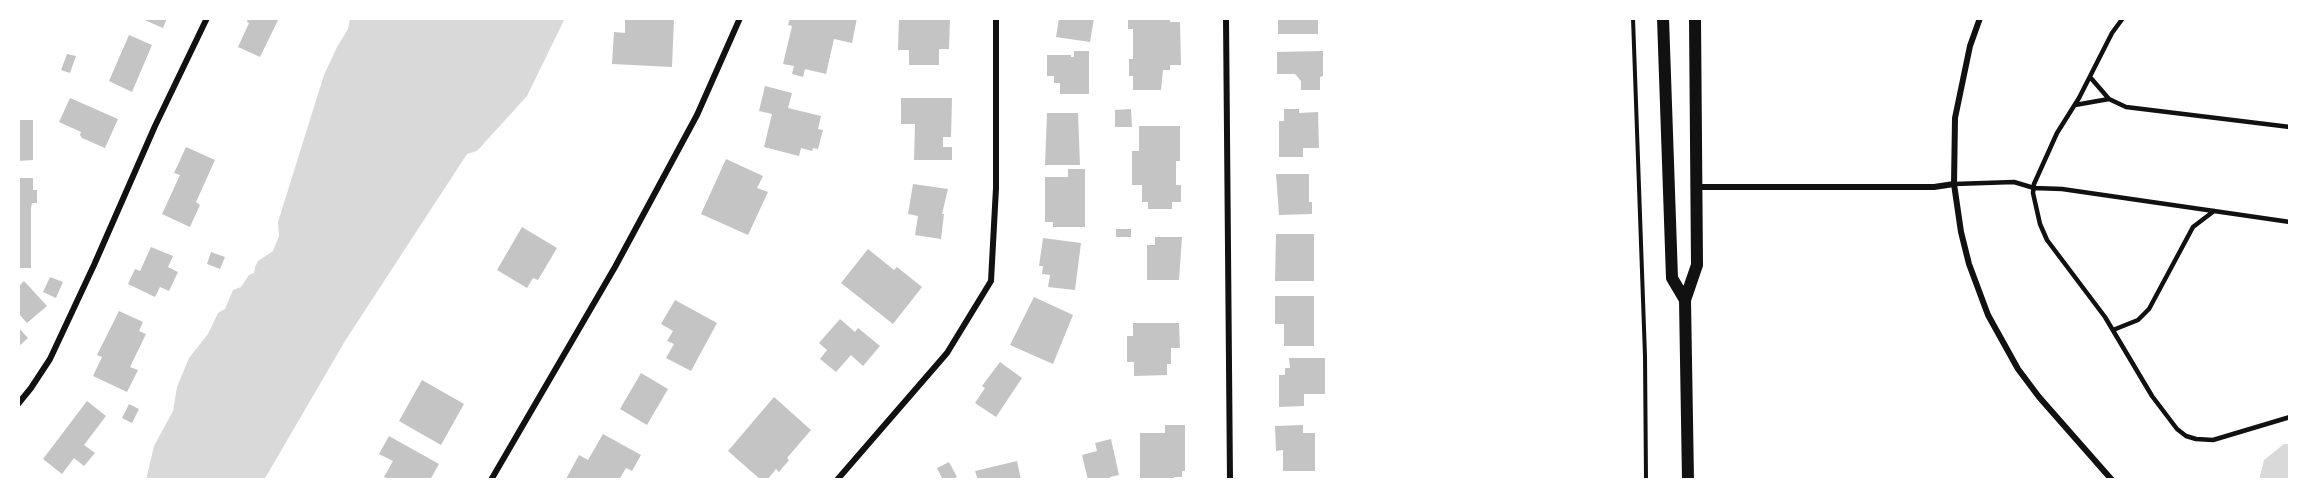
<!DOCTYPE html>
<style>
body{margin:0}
#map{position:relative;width:2308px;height:498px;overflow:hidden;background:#fff;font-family:"Work Sans",sans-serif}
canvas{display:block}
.frame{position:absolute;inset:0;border:20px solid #fff;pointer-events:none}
</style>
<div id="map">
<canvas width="2308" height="498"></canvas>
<div class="frame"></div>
</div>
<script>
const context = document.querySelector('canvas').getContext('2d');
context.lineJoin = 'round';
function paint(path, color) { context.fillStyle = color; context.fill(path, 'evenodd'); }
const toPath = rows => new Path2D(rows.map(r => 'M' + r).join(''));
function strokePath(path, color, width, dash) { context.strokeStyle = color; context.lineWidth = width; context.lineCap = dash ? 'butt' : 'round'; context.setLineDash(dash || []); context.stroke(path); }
paint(toPath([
 [350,18,565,18,527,96,477,151,467,154,345,341,264,480,146,480,154,446,173,411,177,387,189,358,208,334,218,313,225,309,233,290,241,287,249,275,254,273,255,267,258,261,273,251,279,236,278,222,324,75,337,47,348,29],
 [2284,444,2290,444,2290,480,2259,480,2264,460]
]), '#d9d9d9');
paint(toPath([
 [140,18,167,18,163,28],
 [248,18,279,18,260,57,238,47,249,23,247,22],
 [625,18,674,18,672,67,612,64,614,32,625,33],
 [790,18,857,18,852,43,834,39,826,74,805,69,803,77,792,74,794,66,783,64,792,26,788,25],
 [899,18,950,18,949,49,939,49,939,65,909,65,909,50,898,50],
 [1059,18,1094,18,1090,42,1056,37],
 [1128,18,1170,18,1170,22,1180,22,1181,65,1170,65,1170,70,1163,70,1161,90,1133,90,1133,76,1129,76,1129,59,1133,59,1133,29,1128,29],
 [1278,18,1318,18,1318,34,1278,34],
 [129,35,152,45,132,92,109,81],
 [1074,51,1089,51,1089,94,1060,94,1060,83,1054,83,1054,76,1047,76,1047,55,1071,55,1071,57,1074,57],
 [1323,51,1323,76,1320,77,1320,90,1301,90,1301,81,1295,74,1277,74,1277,52],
 [67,54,76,56,70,73,61,70],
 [765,86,792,93,788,108,821,116,818,129,823,130,818,149,813,148,812,151,801,148,799,156,764,147,772,114,759,111],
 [70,98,118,119,105,148,82,138,80,135,81,132,59,122],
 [901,98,952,98,951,137,943,137,943,147,952,147,952,160,914,160,915,124,901,124],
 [1131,109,1132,127,1115,127,1115,110],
 [1284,109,1299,109,1299,113,1318,112,1319,148,1303,148,1303,157,1279,157,1279,121,1284,121],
 [1047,113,1078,113,1080,165,1045,165],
 [18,120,33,120,33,160,18,161],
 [1139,126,1180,126,1180,161,1176,161,1176,185,1181,185,1181,202,1172,202,1172,209,1148,209,1148,202,1142,202,1142,185,1132,185,1132,151,1139,151],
 [186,147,215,160,196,202,200,205,190,227,162,214,180,175,174,173],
 [726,159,763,176,757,188,768,192,748,235,701,214],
 [1068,169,1085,169,1085,227,1053,227,1053,222,1045,222,1045,177,1068,177],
 [1276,174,1309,174,1309,202,1312,202,1312,214,1279,215],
 [18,178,33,178,33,190,37,190,37,203,32,203,31,208,31,268,18,268],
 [913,184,948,189,942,214,944,214,941,239,915,235,918,216,908,214],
 [522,227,557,248,538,280,533,278,527,288,497,270],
 [1116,229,1131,229,1131,237,1116,237],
 [1276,234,1314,234,1314,281,1275,281],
 [1155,237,1182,237,1179,280,1147,280,1147,245,1155,245],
 [1043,238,1081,243,1075,290,1048,287,1050,275,1042,274,1043,266,1039,266],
 [151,247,173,256,168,267,178,272,169,291,160,287,155,297,128,284,135,269,140,271],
 [868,249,894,270,897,267,922,287,893,324,841,283],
 [211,252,225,257,220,269,207,264],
 [50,277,63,282,56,298,43,292],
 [24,281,47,306,27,323,18,313,18,299,20,297,18,287],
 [1275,296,1314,296,1314,346,1284,346,1284,324,1275,324],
 [1034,297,1073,315,1053,364,1010,345],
 [675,300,717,323,691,371,666,358,674,344,667,341,673,331,661,324],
 [119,311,143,322,139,331,146,334,130,367,138,370,127,392,93,376,102,357,97,355],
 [840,319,855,332,858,328,880,346,863,366,851,355,836,372,820,359,827,350,819,343],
 [1133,323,1179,323,1180,348,1171,348,1171,364,1167,364,1167,375,1134,376,1134,362,1127,362,1127,336,1133,336],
 [18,327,28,338,18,347],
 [1289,358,1325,358,1325,394,1304,394,1304,406,1279,407,1279,375,1285,375,1285,368,1290,368],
 [1000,362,1022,378,996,417,975,403,985,388,982,386],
 [641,373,668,389,647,425,620,409],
 [422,380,464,404,441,445,399,421],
 [774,397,811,430,787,458,789,460,779,472,776,469,767,480,761,480,728,451],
 [87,401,106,416,84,445,95,453,84,466,74,458,62,474,43,459],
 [129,404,139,409,132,423,122,418],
 [1165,425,1185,425,1185,471,1182,471,1182,477,1174,477,1174,480,1140,480,1140,433,1165,433],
 [1303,425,1303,433,1315,433,1315,471,1283,471,1283,450,1276,451,1275,426],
 [603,434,641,455,632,471,626,468,619,480,566,479,579,455,588,460],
 [389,436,439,464,430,480,391,480,384,477,393,461,379,454],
 [1111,439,1119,475,1110,477,1111,480,1088,480,1082,455,1097,451,1095,443],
 [1017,461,1021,480,978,480,975,471],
 [949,462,957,477,951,480,943,480,937,468]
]), '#c4c4c4');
strokePath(toPath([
 [1633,18,1645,356,1646,480]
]), '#111', 4);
strokePath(toPath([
 [2123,18,2112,33,2079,98,2057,133,2034,184,2033,193,2040,224,2047,240,2105,317,2152,396,2177,429,2186,436,2196,439,2213,440,2290,417],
 [2090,77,2109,99,2126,107,2290,127],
 [2075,105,2109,99],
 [1954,184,2014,182,2034,188,2062,189,2290,222],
 [2113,330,2138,320,2149,309,2193,227,2214,211]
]), '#111', 4.5);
strokePath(toPath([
 [1226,18,1230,480],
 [1980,18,1970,46,1955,118,1954,184,1961,232,1969,264,1988,315,2018,369,2039,397,2112,480],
 [1697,187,1934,187,1954,184],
 [18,404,31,388,50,359,94,265,155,126,207,18],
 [491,480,615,267,697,115,740,18],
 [837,480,947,353,991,281,996,188,996,18]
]), '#111', 6);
strokePath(toPath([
 [1663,18,1672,278,1685,300],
 [1688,480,1685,300,1697,265,1695,18]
]), '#111', 12);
</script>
